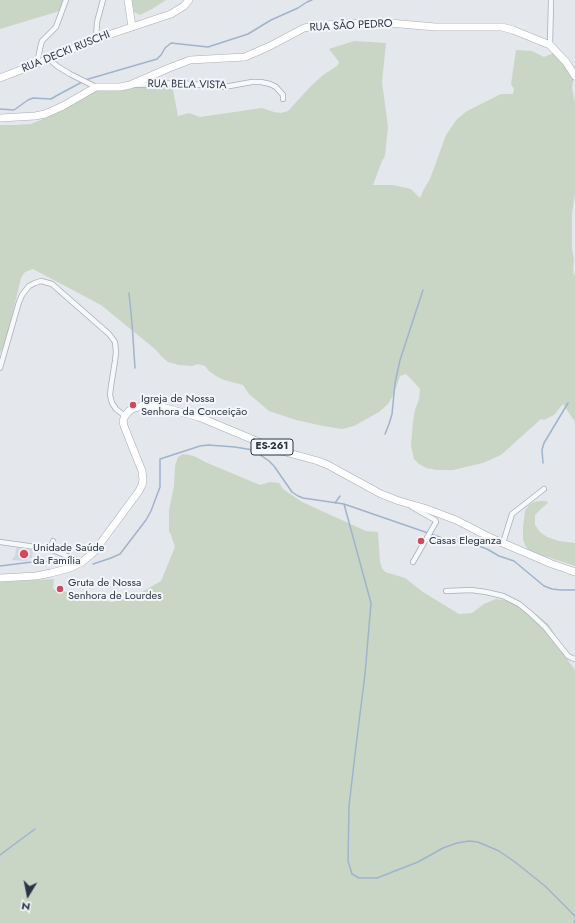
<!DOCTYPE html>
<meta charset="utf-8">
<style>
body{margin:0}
#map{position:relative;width:575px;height:923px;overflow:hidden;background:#e4e7ec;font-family:Jost,sans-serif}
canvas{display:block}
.north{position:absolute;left:8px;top:875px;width:40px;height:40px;-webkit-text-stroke:3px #f4f6f9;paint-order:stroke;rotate:190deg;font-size:11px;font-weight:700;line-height:16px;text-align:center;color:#2b3445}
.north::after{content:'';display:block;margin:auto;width:14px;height:18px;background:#2b3445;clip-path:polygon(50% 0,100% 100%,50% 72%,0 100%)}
</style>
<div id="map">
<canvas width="575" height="923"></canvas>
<div class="north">N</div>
</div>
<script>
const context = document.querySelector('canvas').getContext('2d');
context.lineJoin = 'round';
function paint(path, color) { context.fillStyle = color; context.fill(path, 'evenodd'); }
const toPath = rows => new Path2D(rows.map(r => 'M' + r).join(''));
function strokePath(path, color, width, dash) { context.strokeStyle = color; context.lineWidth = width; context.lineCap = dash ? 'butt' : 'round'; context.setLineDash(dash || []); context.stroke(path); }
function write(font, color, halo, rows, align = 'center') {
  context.font = font + ' Jost,sans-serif'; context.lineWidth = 4; context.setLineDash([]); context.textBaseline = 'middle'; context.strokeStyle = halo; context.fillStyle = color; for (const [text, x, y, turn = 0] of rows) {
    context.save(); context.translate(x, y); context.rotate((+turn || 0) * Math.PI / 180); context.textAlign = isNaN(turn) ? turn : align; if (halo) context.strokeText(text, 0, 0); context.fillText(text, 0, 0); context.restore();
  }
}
paint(toPath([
 [16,548,33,550,32,558,27,558,27,561,12,560,13,557,15,557]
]), '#d2d6de');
paint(toPath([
 [0,0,66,0,63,10,0,29],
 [132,0,166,0,152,9,140,15,134,12],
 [354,41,386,43,382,82,388,127,386,146,385,156,382,161,373,185,393,185,411,189,420,198,424,189,430,179,446,135,457,119,467,111,501,94,513,94,514,89,511,84,516,50,532,51,544,57,556,52,574,76,572,88,575,103,575,192,572,214,572,250,574,259,573,269,574,275,575,276,575,422,563,404,554,415,544,420,541,419,501,455,483,463,453,470,437,470,426,468,419,464,414,459,411,446,413,421,415,410,419,399,420,389,413,381,406,374,400,376,394,394,388,404,379,412,354,426,342,429,323,426,296,420,269,411,249,394,243,385,224,380,216,376,209,371,205,366,198,364,192,366,179,365,168,362,162,357,155,349,101,305,33,269,25,272,21,278,5,344,0,353,0,125,16,125,31,124,43,119,98,87,133,87,172,85,178,116,189,113,200,117,262,108,274,112,281,113,288,111,310,87,323,75,337,66,339,62,329,49],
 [183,454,190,455,196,457,205,462,260,485,270,482,279,483,283,489,302,502,366,531,378,532,380,562,382,568,385,572,405,578,423,592,459,614,472,613,484,604,496,599,509,601,524,608,536,614,548,624,554,633,565,656,575,670,575,923,0,923,0,582,54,579,53,589,112,602,135,596,161,581,175,547,170,532,169,533,169,510,174,486,175,466,178,457],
 [540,501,546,501,548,503,542,508,535,515,535,525,540,532,547,537,559,541,575,543,575,566,529,551,525,545,523,539,523,527,525,511,529,505,534,502]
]), '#c9d6c5');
strokePath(toPath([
 [85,80,157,59,161,55,165,48,171,43,208,47,248,34,271,20,298,8,307,2,312,0],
 [0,109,14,110,28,100,33,98,51,99,56,96,82,82],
 [129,293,132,323,135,368],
 [385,434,389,424,392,414,395,383,400,360,423,290],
 [543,463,542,450,544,443,568,403],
 [335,503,340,496],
 [344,504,371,603,365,674,356,746,349,806,348,861,352,874,359,878,377,878,418,862,443,848,457,843,469,841,478,842,499,851,515,862,545,886,575,916],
 [431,534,442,538,473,544,487,549,499,556,514,561,544,586,552,589,561,590,575,590],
 [93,564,111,558,120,554,146,520,151,511,160,487,160,459,200,446,208,445,235,447,253,450,269,461,274,466,292,492,298,496,303,498,344,504,428,533],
 [0,566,40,561,55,562,63,564],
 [0,855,35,829],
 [574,923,575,920]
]), '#9fb4cc', 1.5);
const street = toPath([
 [96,39,97,22,103,0],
 [550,45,551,0],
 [49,59,57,66,70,74,96,87],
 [37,63,41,44,42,41,56,27,66,0],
 [134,85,179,83,224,87,252,82,261,82,270,84,276,87,283,95,283,99],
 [0,368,19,302,22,295,29,286,35,283,41,281,52,284,109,334,115,342,116,352,115,361,111,386,110,395,112,403,116,409,125,416],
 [412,507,435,520,436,522,413,562],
 [0,542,50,549,82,562],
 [503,543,512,514,544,489],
 [50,549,53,541],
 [446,591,471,590,486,592,503,596,519,604,530,613,545,627,568,656,572,658,575,659]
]);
const secondary = toPath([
 [128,0,132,27],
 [0,78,49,59,96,39,171,14,184,6,189,0],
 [0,118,35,116,45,114,63,106,96,87,120,87,130,85,169,68,190,60,245,57,270,46,304,28,310,27,323,25,378,22,435,27,502,27,513,30,550,45,566,62,575,76]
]);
const primary = toPath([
 [0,578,36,576,51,573,70,568,82,562,94,552,139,491,142,485,143,480,142,471,124,426,123,421,125,416,129,411,134,408,143,406,158,406,199,417,278,450,318,461,328,465,381,494,399,501,424,508,456,520,491,538,552,564,575,572]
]);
strokePath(street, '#a9aeb7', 6);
strokePath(secondary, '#a9aeb7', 8);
strokePath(primary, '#a3abb8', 8);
strokePath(street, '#f7f8fa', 4.5);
strokePath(secondary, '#fff', 7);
strokePath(primary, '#fff', 7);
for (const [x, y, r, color] of [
 [133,405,4,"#d1495b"],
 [421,541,4,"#d1495b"],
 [24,554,5,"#d1495b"],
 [60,589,4,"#d1495b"]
]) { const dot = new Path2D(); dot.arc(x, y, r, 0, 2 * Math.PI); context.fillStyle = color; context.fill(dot); strokePath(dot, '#f4f6f9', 1.5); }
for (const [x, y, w] of [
 [272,447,42]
]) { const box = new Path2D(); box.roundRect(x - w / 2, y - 8, w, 16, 3); context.fillStyle = '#f4f6f9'; context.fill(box); strokePath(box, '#2b3445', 1); }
write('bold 10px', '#2b3445', null, [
 ["ES-261",272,447]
]);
write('11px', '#2b3445', '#f4f6f9', [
 ["RUA SÃO PEDRO",351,26,-3],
 ["RUA DECKI RUSCHI",66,52,-22],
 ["RUA BELA VISTA",187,85,1]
]);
write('11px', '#2b3445', '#f4f6f9', [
 ["Igreja de Nossa",141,399],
 ["Senhora da Conceição",141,412],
 ["Casas Eleganza",429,541],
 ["Unidade Saúde",33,548],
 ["da Família",33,561],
 ["Gruta de Nossa",68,583],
 ["Senhora de Lourdes",68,596]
], 'left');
</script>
